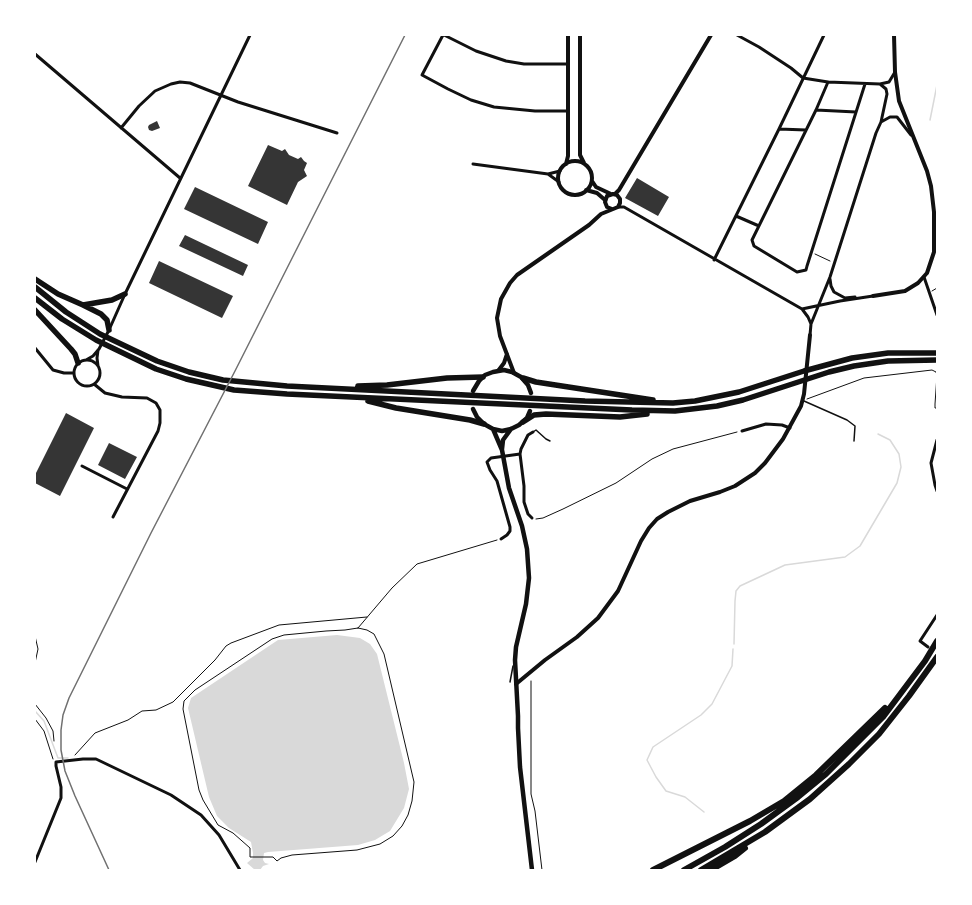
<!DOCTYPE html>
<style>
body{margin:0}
#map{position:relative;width:972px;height:905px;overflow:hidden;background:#fff;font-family:Roboto,sans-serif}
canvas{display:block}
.frame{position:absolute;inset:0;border:36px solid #fff;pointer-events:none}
</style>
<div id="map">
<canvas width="972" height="905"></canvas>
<div class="frame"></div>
</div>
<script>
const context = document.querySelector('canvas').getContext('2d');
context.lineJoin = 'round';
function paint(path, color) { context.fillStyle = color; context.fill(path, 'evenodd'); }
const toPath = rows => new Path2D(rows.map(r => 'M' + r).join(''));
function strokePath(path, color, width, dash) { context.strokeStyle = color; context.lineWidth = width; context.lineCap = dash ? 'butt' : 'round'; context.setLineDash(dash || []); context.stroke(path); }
paint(toPath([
 [337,635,360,638,370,644,377,654,404,763,409,789,404,808,390,831,375,840,358,845,268,852,264,853,263,860,265,863,269,864,263,866,260,870,255,870,247,863,253,858,253,853,251,842,229,828,217,816,209,797,188,708,191,698,278,640]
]), '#d9d9d9');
strokePath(toPath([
 [930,120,937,85],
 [734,644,735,601,736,591,740,586,785,565,845,557,860,546,897,483,901,467,899,454,890,440,878,434],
 [35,648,35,649],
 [35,711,44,721,58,758,68,758],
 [704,812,685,797,666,791,656,777,647,760,653,747,701,715,712,704,732,666,733,649]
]), '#d9d9d9', 1.5);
paint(toPath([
 [157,121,160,128,152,131,149,130,148,127,149,125],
 [268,145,282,151,285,149,289,155,298,159,301,157,304,161,307,163,304,170,307,176,298,182,287,205,248,186],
 [637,178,669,197,658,216,625,198],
 [195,187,268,222,258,244,184,209],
 [185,235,248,265,243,276,179,246],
 [159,261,233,296,222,318,149,283],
 [66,413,94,428,60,496,35,483,35,475],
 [109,443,137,457,125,479,98,465]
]), '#353535');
strokePath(toPath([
 [815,254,830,261],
 [932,291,937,288],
 [807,399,864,378,932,370,936,372,937,375,935,404,935,408,937,408],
 [536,519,543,518,563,509,616,483,652,459,673,449,737,432],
 [358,628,367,630,374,634,384,654,414,782,412,801,408,815,402,826,393,836,380,844,357,850,292,855,281,858,277,861,273,857,250,857,250,848,233,833,218,825,203,800,199,790,183,709,184,701,195,690,272,639,284,635,326,631,345,630,358,628],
 [358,628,392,588,417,564,497,540],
 [35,636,38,649,35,663],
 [531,681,531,794,535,811,542,870],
 [35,704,46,718,53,731,54,741],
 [35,719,44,731,53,759],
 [75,755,95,733,128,720,142,711,156,710,173,702,215,660,226,646,231,643,279,625,367,617]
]), '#111', 1);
strokePath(toPath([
 [804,401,847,420,855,426,854,441],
 [533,432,536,430,546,439,550,441],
 [510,682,513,666]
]), '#111', 1.5);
strokePath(toPath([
 [443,35,422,75,448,89,471,100,494,107,535,111,568,111],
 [444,35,476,51,506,61,524,64,568,64],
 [737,35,759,47,791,68,803,78,828,82,880,84,889,82,895,72],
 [35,54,180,178],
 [828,82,816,110,752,240,754,246,797,272,806,270,807,266,865,84],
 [816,110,856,112],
 [881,122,890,117,897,117,911,135],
 [121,128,139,106,155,91,171,84,180,82,190,83,238,102,337,133],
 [779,129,806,130],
 [473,164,548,174,560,171],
 [548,174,559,182],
 [619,207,624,207,802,309,808,317,811,324],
 [736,216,759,226],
 [714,260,779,129,824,35],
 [924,277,937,315],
 [830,279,831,286,834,292,845,298,855,297],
 [802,309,840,301,873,296],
 [810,335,811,324,830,277,876,133,881,122,887,94,886,89,880,84],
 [35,348,53,370,64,373,73,373],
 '74 373a13 13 0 1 1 26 0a13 13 0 1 1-26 0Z',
 [86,360,93,356,99,349,109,330,125,294,250,35],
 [98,366,97,358,98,350],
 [94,384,105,393,122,397,147,398,156,403,160,410,160,423,158,431,113,517],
 [742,431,766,424,782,425,790,428],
 [937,440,931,463,935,485,937,491],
 [82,466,127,489],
 [532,518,528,514,524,502,524,486,520,454,521,449,528,435,533,432],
 [501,539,507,535,510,531,510,527,497,481,490,470,487,462,491,458,520,454],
 [928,647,920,641,937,615],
 [35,862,61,798,61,787,56,766,56,762,83,759,96,759,171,795,201,815,219,835,240,870]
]), '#111', 3);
strokePath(toPath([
 [580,35,580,155,584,163],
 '558 178a17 17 0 1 1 34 0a17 17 0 1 1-34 0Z',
 [566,164,568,156,568,35],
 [592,181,596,187,611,194],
 [586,190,597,193,605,200],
 [615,194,619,190,711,35],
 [873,296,905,291,918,283,927,273,934,252,934,212,931,186,927,171,899,101,895,72,894,35],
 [498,371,504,363,507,354],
 [514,373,500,336,497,318,501,299,510,283,517,275,589,225,601,214,618,207,620,203,620,199,617,195,613,194,607,196,605,202,607,207,612,209],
 [516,684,545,660,577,637,598,618,618,591,641,541,649,528,657,519,668,512,690,501,720,492,735,486,755,473,765,463,783,439,801,406,804,394,810,335]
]), '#111', 4);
strokePath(toPath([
 [473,391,479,381,485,375,493,372,504,370,512,372,521,377,528,385,531,393],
 [473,409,477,417,484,424,493,429,502,431,511,429,519,425,527,418,530,411],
 [493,429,502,450,509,488,522,526,527,549,529,578,526,604,516,647,515,660,518,716,518,728,520,767,532,870],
 [502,449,503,440,511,429]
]), '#111', 4.5);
strokePath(toPath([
 [35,279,58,294,83,305,112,300,125,294],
 [35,287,66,312,100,334,157,361,189,372,223,380,287,386,585,401,673,403,695,401,739,392,804,371,852,358,888,353,937,353],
 [35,298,62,319,96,340,156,369,186,379,234,390,287,394,632,410,675,411,717,406,743,400,829,372,854,366,888,361,937,360],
 [83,305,101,314,107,320,109,330],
 [35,310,71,349,75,354,78,363],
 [523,378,536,382,653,400],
 [358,386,387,385,447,378,483,377],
 [368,401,396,408,470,420,484,424],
 [523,422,534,415,546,414,620,417,647,414]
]), '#111', 5.5);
strokePath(toPath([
 [653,870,750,821,784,801,816,775,885,708],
 [684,870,725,847,761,824,798,797,826,774,883,717,925,661,937,641],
 [701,870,765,832,810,799,849,764,879,734,909,696,937,657],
 [711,870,735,856,745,848]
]), '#111', 6);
strokePath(toPath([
 [109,870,75,796,65,771,61,750,61,730,63,715,69,698,151,533,235,371,405,35]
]), '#707070', 1.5);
</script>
